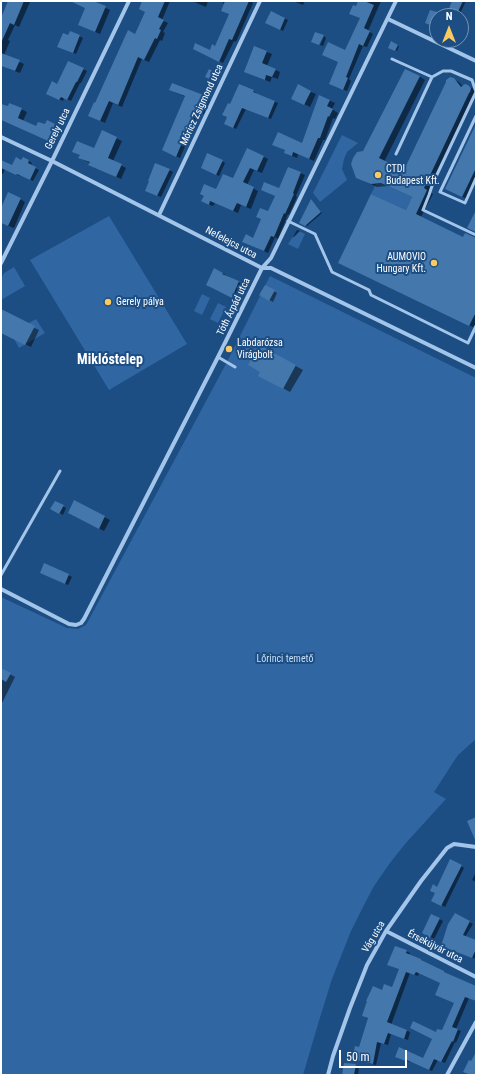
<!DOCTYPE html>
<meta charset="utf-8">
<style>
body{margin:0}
#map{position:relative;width:477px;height:1076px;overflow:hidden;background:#1c4d83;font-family:"Roboto Condensed",sans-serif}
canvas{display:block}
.frame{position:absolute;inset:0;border:2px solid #fff;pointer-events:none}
.north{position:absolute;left:429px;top:8px;width:40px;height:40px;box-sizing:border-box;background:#1c4d83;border:1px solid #7794b5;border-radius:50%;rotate:0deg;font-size:11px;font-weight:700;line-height:16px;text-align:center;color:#fff}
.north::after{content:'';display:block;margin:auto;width:14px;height:18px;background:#fac960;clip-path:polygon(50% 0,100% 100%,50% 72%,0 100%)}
.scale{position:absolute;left:339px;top:1050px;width:68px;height:18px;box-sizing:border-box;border:2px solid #fff;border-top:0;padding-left:5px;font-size:12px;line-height:14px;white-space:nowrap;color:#fff;-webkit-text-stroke:3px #1c4d83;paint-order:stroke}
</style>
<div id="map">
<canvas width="477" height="1076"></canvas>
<div class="frame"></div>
<div class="north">N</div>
<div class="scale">50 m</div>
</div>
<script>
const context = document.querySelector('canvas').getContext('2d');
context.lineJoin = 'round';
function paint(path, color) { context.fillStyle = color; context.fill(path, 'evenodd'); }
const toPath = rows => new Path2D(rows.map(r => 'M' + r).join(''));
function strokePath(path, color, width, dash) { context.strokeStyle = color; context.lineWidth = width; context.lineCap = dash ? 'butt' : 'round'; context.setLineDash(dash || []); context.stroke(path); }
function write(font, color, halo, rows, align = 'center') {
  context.font = font + ' "Roboto Condensed",sans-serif'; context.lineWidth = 4; context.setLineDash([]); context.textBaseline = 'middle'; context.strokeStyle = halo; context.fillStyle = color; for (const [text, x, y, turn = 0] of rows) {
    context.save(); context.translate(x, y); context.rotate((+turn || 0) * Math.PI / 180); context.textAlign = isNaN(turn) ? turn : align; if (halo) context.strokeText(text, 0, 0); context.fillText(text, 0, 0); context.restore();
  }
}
paint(toPath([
 [342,135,358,143,347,152,344,159,342,169,347,180,320,202,313,193],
 [381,183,412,197,406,210,371,194,376,184],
 [109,216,187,344,109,390,30,260],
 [299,231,305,234,298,249,288,244,292,238],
 [14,267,25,286,1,300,1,279,4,273],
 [270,276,476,378,476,739,458,755,434,792,446,799,405,844,390,863,374,886,364,905,351,931,332,979,318,1024,303,1075,1,1075,1,597,67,628,78,629,86,625,227,362],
 [202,294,210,298,202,315,194,311],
 [218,303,226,307,218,323,210,319],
 [36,319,45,333,19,348,11,333]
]), '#3067a2');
paint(toPath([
 [9,1,30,2,19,27,15,25,8,40,10,41,4,55,24,64,20,73,1,66,1,21],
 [84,1,91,1,110,10,100,34,79,25,86,8],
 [144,1,170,1,162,20,168,23,163,32,165,33,162,41,160,40,149,62,142,59,122,107,113,103,105,123,94,118,96,104,136,35,146,12],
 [192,1,208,1,206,7],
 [223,1,253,1,252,3,253,3,236,42,234,41,223,63,198,51,210,51,216,47,230,14,225,5,223,3],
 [293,1,305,1,303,5],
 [359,1,365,2,365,1,381,1,368,31,373,34,367,47,363,46,349,79,351,81,347,91,334,86,345,51,361,18,356,7],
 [453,1,466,1,459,16,447,16],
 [431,11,443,16,437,16,437,27],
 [271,12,288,20,283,31,270,25],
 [71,32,83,38,76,54,62,48],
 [324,36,326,38,323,46,320,45],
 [392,43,399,46,397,51,390,47],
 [255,47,272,54,267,66,280,72,278,79,272,77,270,82,251,74],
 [69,62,87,71,81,83,80,83,71,101,64,98,63,101,50,95,58,85],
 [215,74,219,75,216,81,210,78],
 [419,76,425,80,384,162,404,171,453,79,459,82,463,87,468,86,474,89,476,92,429,192,433,194,421,217,464,238,476,239,476,326,475,328,345,266,407,211,413,197,388,186,377,187,363,180,364,152],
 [253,91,256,93,256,94,278,103,271,119,246,109,236,129,229,125,228,117,230,106],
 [174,92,205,97,210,99,204,114,200,112,180,158,167,152,186,97],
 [311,92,316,94,310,107,298,101],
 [320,96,335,103,332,109,338,113,335,119,333,118,325,140,323,140,314,161,298,154,297,158,290,155,286,150,302,145],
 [10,104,27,112,23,121,37,127,45,126,47,121,60,128,53,143,1,120,1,105,8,108],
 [476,127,476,180,467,199,451,191],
 [102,132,122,141,113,161,126,168,121,179,95,167,90,163,80,158,81,155,94,149],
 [248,149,268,159,262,173,254,170,247,185,258,191,251,209,241,205,238,213,215,203,213,206,207,204,217,190,234,180],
 [23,158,32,163,31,166,39,170,33,181,20,175,20,176,5,169,3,174,1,173,1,161,13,167,22,161],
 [222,161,225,163,219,176,202,167],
 [288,168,305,175,296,196,297,197,289,215,288,214,278,239,275,237,268,253,247,243,254,239,269,212],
 [169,170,173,172,161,197,149,192],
 [20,199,25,202,14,228,1,223,1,211],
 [312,201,322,213,307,226,300,222],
 [297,230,300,231,294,237,293,237],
 [214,270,226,275,225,277,242,284,235,299,210,287],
 [265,286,277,293,273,302,260,295],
 [1,313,39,330,31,347,1,332],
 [259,346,303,370,290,392,259,375,261,372],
 [55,502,66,508,63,515,52,509],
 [75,502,110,520,104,531,74,516],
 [44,574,68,575,72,577,68,585],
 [1,669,15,677,2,703,1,703],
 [461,866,464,868,445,907,433,900,438,888],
 [476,872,476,882,472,880],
 [456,914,473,924,465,937,476,941,476,959,445,947],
 [432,915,443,921,434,939,423,933],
 [406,951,410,953,409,955,421,960,424,962,424,963,476,987,476,1001,469,998,456,1029,461,1031,456,1043,455,1042,445,1063,438,1060,432,1071,410,1061,410,1062,397,1057,423,1059,437,1033,442,1032,455,1003,441,983,419,973,418,976,410,973,391,1025,410,1032,408,1040,391,1034,388,1045,381,1043,376,1065,357,1060,353,1058,360,1048,369,1019,363,1016,382,991,392,989],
 [355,1065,359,1068,358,1075,343,1075]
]), '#0007');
paint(toPath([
 [8,1,24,1,14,25,10,23,1,43,1,18],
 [70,1,93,1,106,6,95,32,78,25,85,8],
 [142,1,165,1,158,17,164,20,159,29,161,30,157,39,155,38,144,60,138,57,118,105,109,101,100,121,88,116,94,102,95,103,128,30,135,34,145,12,139,9],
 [225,1,249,1,232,40,229,39,219,62,193,49,195,43,210,50,212,44,215,46,229,14,221,11],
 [358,1,364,1,374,5,364,28,370,31,363,46,359,44,346,77,348,78,343,90,329,84,338,62,322,55,328,42,345,50,360,18,349,14,353,5,356,6],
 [452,1,463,1,456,16,446,16],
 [430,10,437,12,437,28,425,23],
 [271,11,285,18,280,30,265,23],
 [70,31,80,35,73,53,57,47,63,33,68,35],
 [315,32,324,35,319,45,311,42],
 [391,41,398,45,395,51,388,48],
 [254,46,267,51,262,63,276,69,272,77,266,75,265,80,244,72],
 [1,53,20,60,15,71,1,66],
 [68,61,84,68,77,82,76,82,67,100,61,97,59,100,46,94,52,81,57,84],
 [209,69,216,73,212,80,205,77],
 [405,69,420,76,379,158,404,170,446,82,446,80,450,77,454,78,461,87,465,84,468,85,471,88,470,92,469,93,424,188,427,190,416,214,463,237,465,233,476,238,476,312,469,326,338,263,371,194,406,210,412,197,381,183,371,184,356,178,351,164,353,158,357,152,363,151],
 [172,83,206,96,200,112,196,110,176,157,162,150,185,96,169,90],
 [239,84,254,90,253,92,275,101,268,118,242,108,233,128,224,124,227,117,222,115,228,103,230,104],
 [298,84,311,91,304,105,291,99],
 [319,95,330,100,327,106,333,109,329,117,328,116,320,138,318,138,309,159,293,152,292,156,284,153,285,150,272,145,278,132,302,143],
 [9,103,22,108,18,118,36,126,38,122,45,124,47,120,55,124,48,141,1,120,1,104,8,106],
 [476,124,476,168,462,197,445,189],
 [102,130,117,137,108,158,122,164,116,177,88,165,90,162,78,158,80,155,72,152,77,141,94,148],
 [247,148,264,156,257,171,250,168,243,182,254,187,246,207,237,203,233,211,210,201,209,205,201,201,204,196,200,194,204,184,216,189,223,174,233,178],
 [207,153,223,160,216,175,201,168],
 [16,157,21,160,23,157,29,160,28,163,36,167,30,180,17,174,16,175,1,168,1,160,12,165],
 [155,163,170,169,157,196,145,191,149,181,148,181],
 [288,167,301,172,293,193,294,194,285,214,284,213,274,237,271,236,264,251,242,242,246,234,253,238,261,219,256,217,260,208,268,211,275,196,261,190,264,182,279,188],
 [8,192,21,198,8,226,1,223,1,208],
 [311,199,321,212,305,226,299,223],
 [476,210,476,232,467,228],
 [214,268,223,273,222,274,239,281,232,298,206,285],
 [265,285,275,290,269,301,259,295],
 [1,309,35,326,25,345,1,333],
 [259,345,296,365,283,389,258,376,260,372,248,365],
 [74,500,105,516,99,529,68,513],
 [55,501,64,505,59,514,50,509],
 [44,563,69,574,65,584,40,573],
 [1,668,11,673,6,682,1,679],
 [476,817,476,842,467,821],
 [450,859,462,865,441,906,431,901,435,893,430,891,433,884,437,887],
 [455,913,470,921,463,935,476,940,476,949,472,958,441,946,448,924],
 [431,914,440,918,430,938,422,933],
 [395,946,407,950,406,953,421,959,421,960,444,971,444,972,476,986,476,1001,465,997,452,1027,458,1029,453,1042,452,1041,441,1062,434,1059,429,1070,407,1060,406,1061,395,1057,399,1047,423,1058,432,1039,410,1028,413,1021,436,1032,437,1029,442,1030,454,1003,435,995,440,983,416,972,414,975,406,972,387,1022,407,1030,404,1039,388,1033,384,1044,377,1042,373,1064,352,1059,355,1046,359,1047,368,1018,362,1016,367,1001,366,1001,373,986,382,990,384,984,392,987,399,969,387,965],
 [476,1052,476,1072,474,1075,471,1075,463,1072,469,1060,471,1061],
 [344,1063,356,1064,354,1075,342,1075]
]), '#4477ac');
strokePath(toPath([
 [392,59,432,77],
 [476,116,440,192,465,203,476,178],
 [396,154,432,77,443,71,451,71,472,80,476,92,433,183,429,195,423,210,476,235],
 [288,221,315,234,332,272,369,290,371,295,468,343,476,326],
 [218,357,235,367],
 [1,575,60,471]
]), '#a3c5ea', 3);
strokePath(toPath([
 [388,19,476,61],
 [1,137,52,161,262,268,271,268,476,368],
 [159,215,260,1],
 [1,263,52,161,129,1],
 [1,589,69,624,76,625,81,623,84,619,218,357,262,268,271,258,396,1],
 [386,931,476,977],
 [328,1075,333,1056,350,1008,367,965,386,931,421,881,447,848,454,844,476,847],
 [447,1075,476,1022]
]), '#a3c5ea', 4);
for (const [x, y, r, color] of [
 [378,175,4,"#fac960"],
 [434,263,4,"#fac960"],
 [108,302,4,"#fac960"],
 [229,349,4,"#fac960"]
]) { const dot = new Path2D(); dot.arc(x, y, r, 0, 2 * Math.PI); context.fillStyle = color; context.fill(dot); strokePath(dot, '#1c4d83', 1.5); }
write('10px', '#fff', '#1c4d83', [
 ["Móricz Zsigmond utca",202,105,-65],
 ["Gerely utca",58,129,-64],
 ["Nefelejcs utca",231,243,28],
 ["Tóth Árpád utca",234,307,-64],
 ["Vág utca",374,937,-59],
 ["Érsekújvár utca",435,947,27]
]);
write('10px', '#fff', '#1c4d83', [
 ["CTDI",386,169],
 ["Budapest Kft.",386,181],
 ["AUMOVIO",426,257,"right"],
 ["Hungary Kft.",426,269,"right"],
 ["Gerely pálya",116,302],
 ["Labdarózsa",237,343],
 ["Virágbolt",237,355]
], 'left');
write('10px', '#c7dff8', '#1c4d83', [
 ["Lőrinci temető",285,659]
]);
write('bold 14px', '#fff', '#1c4d83', [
 ["Miklóstelep",110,360]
]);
</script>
